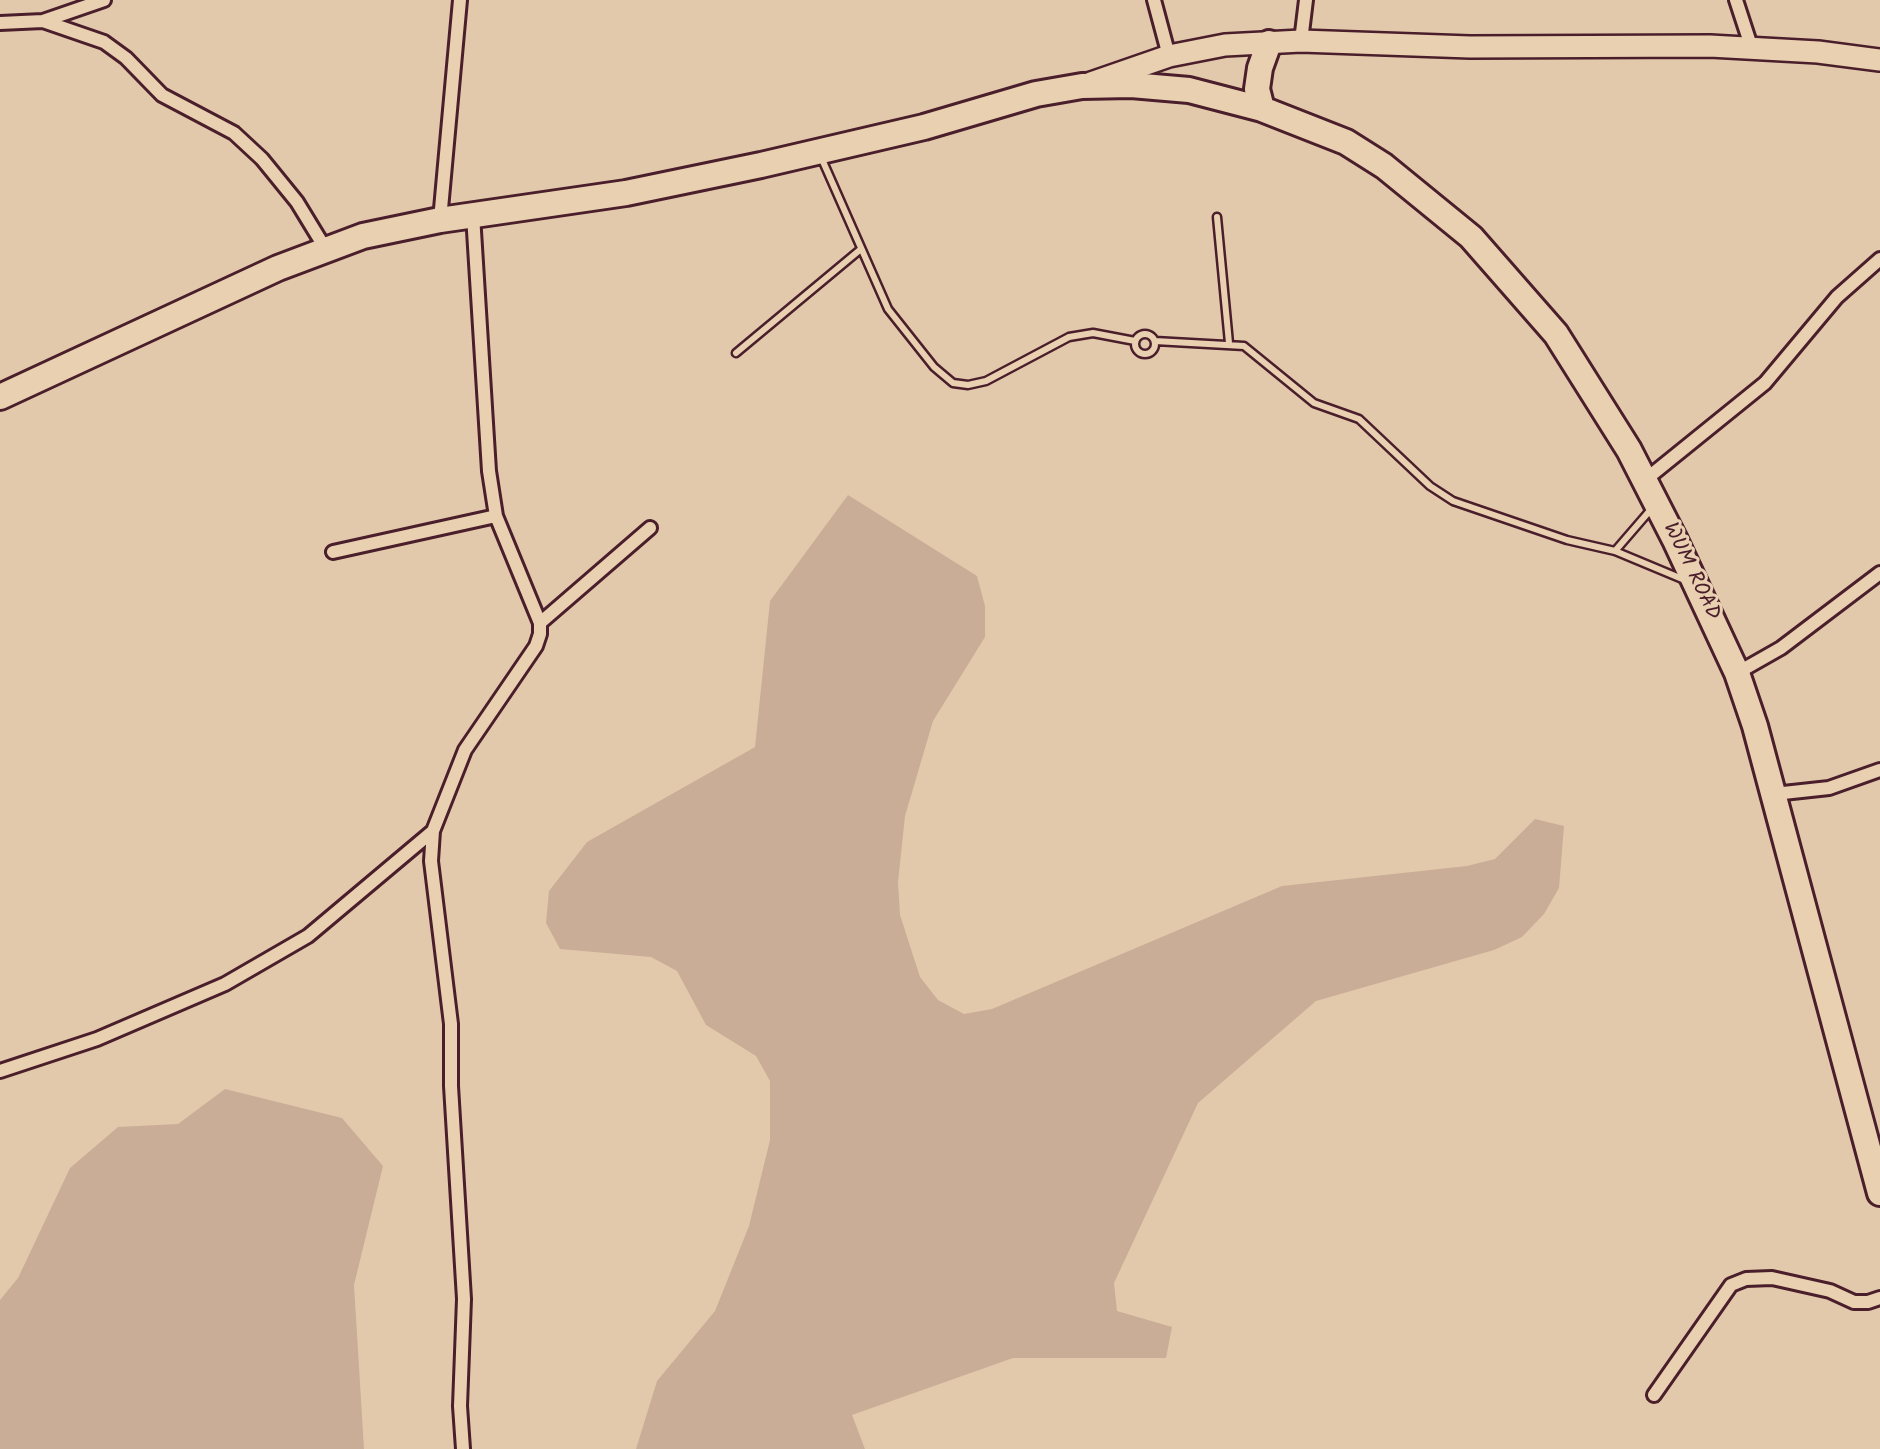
<!DOCTYPE html>
<style>
body{margin:0}
canvas{display:block;background:#e3c9ac}
</style>
<canvas width="1880" height="1449"></canvas>
<script>
const context = document.querySelector('canvas').getContext('2d');
context.lineJoin = 'round';
function paint(path, color) { context.fillStyle = color; context.fill(path, 'evenodd'); }
const toPath = rows => new Path2D(rows.map(r => 'M' + r).join(''));
function strokePath(path, color, width, dash) { context.strokeStyle = color; context.lineWidth = width; context.lineCap = dash ? 'butt' : 'round'; context.setLineDash(dash || []); context.stroke(path); }
function write(font, color, halo, rows, align = 'center') {
  context.font = font + ' Kalam,sans-serif'; context.lineWidth = 6; context.setLineDash([]); context.textBaseline = 'middle'; context.strokeStyle = halo; context.fillStyle = color; for (const [text, x, y, turn = 0] of rows) {
    context.save(); context.translate(x, y); context.rotate((+turn || 0) * Math.PI / 180); context.textAlign = isNaN(turn) ? turn : align; if (halo) context.strokeText(text, 0, 0); context.fillText(text, 0, 0); context.restore();
  }
}
paint(toPath([
 [848,495,977,576,985,606,985,637,933,721,905,816,898,882,900,915,920,977,938,1000,964,1014,992,1009,1282,886,1467,866,1495,859,1535,819,1564,826,1559,888,1544,914,1522,937,1494,950,1316,1001,1198,1103,1114,1283,1117,1311,1172,1327,1166,1358,1013,1358,852,1415,865,1449,636,1449,657,1381,715,1311,749,1226,770,1140,770,1081,756,1056,706,1025,677,971,651,957,560,949,546,923,549,891,587,842,755,747,770,601],
 [225,1089,342,1118,383,1166,354,1285,364,1449,0,1449,0,1300,18,1278,70,1168,118,1127,178,1124]
]), '#caad96');
const lane = toPath([
 [821,157,888,309,934,367,953,383,968,385,986,381,1069,337,1093,333,1135,341],
 [1217,217,1229,343],
 '1135 344a10 10 0 1 1 20 0a10 10 0 1 1-20 0Z',
 [1155,341,1244,346,1314,403,1359,419,1430,486,1453,501,1567,540,1615,551,1687,581],
 [736,353,861,249],
 [1615,551,1653,507]
]);
const street = toPath([
 [1154,0,1169,56],
 [1736,0,1752,49],
 [43,21,104,42,126,58,162,95,234,133,262,159,297,202,325,248],
 [0,23,43,21,104,0],
 [1301,41,1306,0],
 [440,220,460,0],
 [1645,480,1765,383,1837,297,1880,259],
 [333,552,496,516],
 [540,623,650,528],
 [1737,673,1781,648,1880,573],
 [1774,794,1829,788,1880,770],
 [0,1071,97,1039,225,984,308,936,433,831],
 [1654,1395,1731,1285,1746,1279,1772,1278,1830,1291,1854,1302,1868,1302,1880,1298],
 [463,1449,460,1406,464,1299,451,1086,451,1024,431,861,433,831,465,750,536,646,540,634,540,623,496,516,489,471,473,215]
]);
const primary = toPath([
 [1091,83,1169,56,1225,45,1301,41,1470,47,1710,46,1818,52,1880,60]
]);
const highway = toPath([
 [1262,109,1257,89,1260,68,1269,43],
 [0,397,278,268,363,236,440,220,626,193,761,165,924,127,1036,94,1082,86,1131,85,1189,90,1262,109,1346,142,1384,166,1471,237,1556,334,1629,450,1675,540,1737,673,1755,726,1880,1193]
]);
strokePath(lane, '#4a1f2b', 11);
strokePath(street, '#4a1f2b', 18);
strokePath(primary, '#4a1f2b', 26);
strokePath(highway, '#4a1f2b', 30);
strokePath(lane, '#e9d0b1', 6);
strokePath(street, '#e9d0b1', 12);
strokePath(primary, '#e9d0b1', 21);
strokePath(highway, '#e9d0b1', 24);
write('21px', '#4a1f2b', '#e9d0b1', [
 ["WUM ROAD",1690,572,64]
]);
</script>
